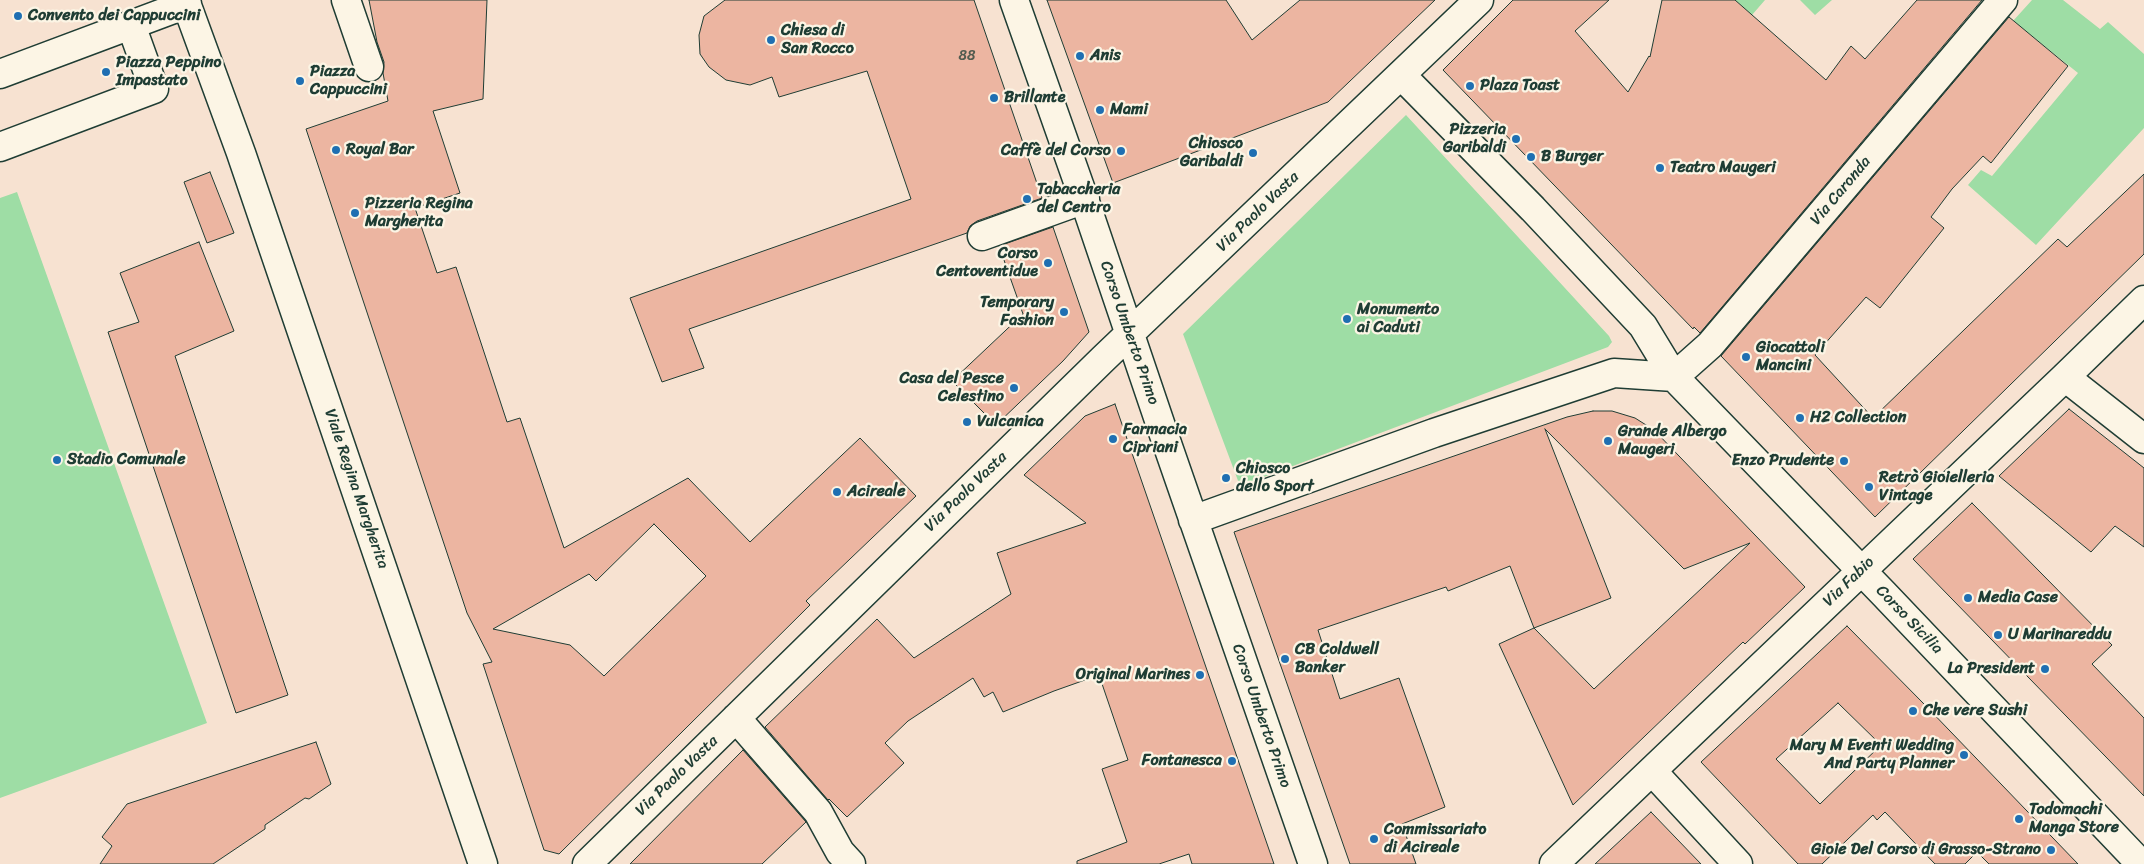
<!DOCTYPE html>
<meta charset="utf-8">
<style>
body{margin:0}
canvas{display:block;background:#f7e2d1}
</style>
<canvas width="2144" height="864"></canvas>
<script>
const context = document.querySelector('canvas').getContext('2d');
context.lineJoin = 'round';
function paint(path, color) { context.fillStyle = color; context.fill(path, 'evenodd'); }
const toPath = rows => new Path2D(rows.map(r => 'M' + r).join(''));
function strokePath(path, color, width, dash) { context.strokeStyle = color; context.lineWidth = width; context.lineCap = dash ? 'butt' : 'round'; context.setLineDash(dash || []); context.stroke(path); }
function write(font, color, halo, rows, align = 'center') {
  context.font = font + ' Sriracha,sans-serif'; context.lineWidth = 4.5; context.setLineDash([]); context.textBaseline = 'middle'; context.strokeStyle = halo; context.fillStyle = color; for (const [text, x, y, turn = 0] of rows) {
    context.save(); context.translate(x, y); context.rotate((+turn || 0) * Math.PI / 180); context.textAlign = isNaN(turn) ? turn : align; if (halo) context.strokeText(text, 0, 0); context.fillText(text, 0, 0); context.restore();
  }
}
paint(toPath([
 [1735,0,1765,0,1752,15],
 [1800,0,1832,0,1815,15],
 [2032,0,2063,0,2100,29,2108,22,2144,54,2144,128,2036,245,1968,185,1981,170,1992,176,2078,73,2013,21],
 [1406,115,1609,336,1612,342,1608,347,1240,486,1183,334],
 [17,192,207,723,0,798,0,198]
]), '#9edda5');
const building = toPath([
 [369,0,487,0,483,99,433,111,460,193,415,208,437,273,456,267,507,422,520,418,564,548,688,478,750,542,860,438,916,496,806,601,810,605,559,854,544,850,483,664,492,662,467,613,306,129,388,101,383,73,384,62,377,42,369,0],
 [654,524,706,576,604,676,570,645,493,629,589,574,596,581,654,524],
 [725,0,974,0,1042,198,977,221,970,226,967,233,689,329,704,368,662,382,630,298,911,199,867,71,779,97,772,77,750,85,726,80,709,67,700,54,699,35,704,16,725,0],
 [1047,0,1226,0,1252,40,1300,0,1435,0,1328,102,1113,183,1047,0],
 [1513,0,1609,0,1575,31,1628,92,1649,56,1650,57,1662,0,1735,0,1826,80,1851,46,1865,59,1917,0,1982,0,1700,333,1694,327,1693,329,1443,70,1513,0],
 [2009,17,2068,66,1991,163,1983,156,1952,189,1931,217,1944,228,1880,308,1866,297,1815,355,1873,418,2058,239,2067,247,2144,174,2144,254,1875,517,1721,356,2009,17],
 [210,172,234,233,207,243,184,182,210,172],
 [1053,227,1089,332,1063,361,996,425,952,381,1023,314,999,246,1053,227],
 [199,242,234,331,175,356,288,695,236,713,108,332,139,322,120,273,199,242],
 [1115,404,1274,864,1192,864,1189,854,1159,864,1077,864,1077,861,1127,842,1102,769,1128,760,1099,675,1054,691,1003,712,993,692,984,697,973,678,908,721,885,743,904,763,847,817,829,799,828,800,765,727,877,619,914,658,1011,594,997,553,1086,523,1024,475,1085,416,1115,404],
 [2069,409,2144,468,2144,547,2115,526,2091,552,1999,476,2069,409],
 [1593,411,1612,411,1635,418,1654,430,1805,587,1745,644,1743,642,1573,805,1499,644,1534,628,1510,566,1448,591,1446,587,1318,630,1340,699,1399,678,1445,807,1402,824,1416,864,1350,864,1234,532,1567,417,1593,411],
 [1545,429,1684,569,1750,543,1594,689,1534,628,1611,598,1545,429],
 [1972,503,2112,645,2092,664,2144,718,2144,796,1913,559,1972,503],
 [1847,626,1924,704,2078,864,1989,864,1977,852,1965,864,1935,864,1885,812,1877,820,1873,815,1822,864,1798,864,1701,762,1847,626],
 [1838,703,1881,745,1820,804,1776,759,1838,703],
 [316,742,331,784,309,799,305,798,265,825,265,829,213,864,100,864,112,846,102,837,127,804,316,742],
 [743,750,806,822,762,864,630,864,743,750],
 [1651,812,1701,864,1595,864,1651,812]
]);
paint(building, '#ecb5a1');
strokePath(building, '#1f3d34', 1);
const minor = toPath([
 [185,0,241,153,483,864],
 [346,0,369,67],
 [1014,0,1082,193,1163,432,1313,864],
 [0,74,187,4],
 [1401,75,1533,209,1643,326,1674,377,1884,594,2141,864],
 [0,147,154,89,131,25],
 [982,236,1085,199],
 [1674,377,1710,345,2003,0],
 [2065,377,2144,439],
 [1193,520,1434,433,1614,373,1674,377],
 [736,718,818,812,840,852,851,864],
 [1652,771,1738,864],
 [587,864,1103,359,1479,0],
 [1554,864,2065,377,2144,300]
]);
strokePath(minor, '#1f3d34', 31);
strokePath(minor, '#fcf5e5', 28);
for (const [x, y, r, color] of [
 [18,16,5,"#1f6fb2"],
 [771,40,5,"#1f6fb2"],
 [1080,56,5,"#1f6fb2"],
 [106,72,5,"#1f6fb2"],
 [300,81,5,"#1f6fb2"],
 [1470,86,5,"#1f6fb2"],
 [994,98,5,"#1f6fb2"],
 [1100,110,5,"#1f6fb2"],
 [1516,139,5,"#1f6fb2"],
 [336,150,5,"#1f6fb2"],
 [1121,151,5,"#1f6fb2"],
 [1253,153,5,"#1f6fb2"],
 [1531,157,5,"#1f6fb2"],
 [1660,168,5,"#1f6fb2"],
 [1027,199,5,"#1f6fb2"],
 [355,213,5,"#1f6fb2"],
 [1048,263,5,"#1f6fb2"],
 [1064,312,5,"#1f6fb2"],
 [1347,319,5,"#1f6fb2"],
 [1746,357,5,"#1f6fb2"],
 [1014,388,5,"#1f6fb2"],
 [1800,418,5,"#1f6fb2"],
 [967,422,5,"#1f6fb2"],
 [1113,439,5,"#1f6fb2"],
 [1608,441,5,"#1f6fb2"],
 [57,460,5,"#1f6fb2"],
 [1844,461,5,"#1f6fb2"],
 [1226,478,5,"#1f6fb2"],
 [1869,487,5,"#1f6fb2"],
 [837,492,5,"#1f6fb2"],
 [1968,598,5,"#1f6fb2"],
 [1998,635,5,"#1f6fb2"],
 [1285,659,5,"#1f6fb2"],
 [2045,669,5,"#1f6fb2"],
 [1200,675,5,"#1f6fb2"],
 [1913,711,5,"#1f6fb2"],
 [1964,755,5,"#1f6fb2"],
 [1232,761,5,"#1f6fb2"],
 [2019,819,5,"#1f6fb2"],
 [1374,839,5,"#1f6fb2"],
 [2051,850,5,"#1f6fb2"]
]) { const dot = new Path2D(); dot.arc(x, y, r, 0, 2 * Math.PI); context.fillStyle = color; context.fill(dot); strokePath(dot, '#fcf5e5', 2); }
write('14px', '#525b4f', null, [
 ["88",967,56]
]);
write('bold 16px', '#1f3d34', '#fcf5e5', [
 ["Convento dei Cappuccini",28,16],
 ["Chiesa di",781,31],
 ["San Rocco",781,49],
 ["Anis",1090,56],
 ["Piazza Peppino",116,63],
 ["Impastato",116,81],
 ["Piazza",310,72],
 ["Cappuccini",310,90],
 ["Plaza Toast",1480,86],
 ["Brillante",1004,98],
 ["Mami",1110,110],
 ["Pizzeria",1506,130,"right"],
 ["Garibaldi",1506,148,"right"],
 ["Chiosco",1243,144,"right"],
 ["Garibaldi",1243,162,"right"],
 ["Royal Bar",346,150],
 ["Caffè del Corso",1111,151,"right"],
 ["B Burger",1541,157],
 ["Teatro Maugeri",1670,168],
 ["Tabaccheria",1037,190],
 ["del Centro",1037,208],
 ["Pizzeria Regina",365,204],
 ["Margherita",365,222],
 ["Corso",1038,254,"right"],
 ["Centoventidue",1038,272,"right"],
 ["Temporary",1054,303,"right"],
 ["Fashion",1054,321,"right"],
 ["Monumento",1357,310],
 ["ai Caduti",1357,328],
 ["Giocattoli",1756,348],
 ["Mancini",1756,366],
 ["Casa del Pesce",1004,379,"right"],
 ["Celestino",1004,397,"right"],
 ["H2 Collection",1810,418],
 ["Vulcanica",977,422],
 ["Farmacia",1123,430],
 ["Cipriani",1123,448],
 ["Grande Albergo",1618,432],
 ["Maugeri",1618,450],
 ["Stadio Comunale",67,460],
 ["Enzo Prudente",1834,461,"right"],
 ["Chiosco",1236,469],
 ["dello Sport",1236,487],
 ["Retrò Gioielleria",1879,478],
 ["Vintage",1879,496],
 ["Acireale",847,492],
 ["Media Case",1978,598],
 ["U Marinareddu",2008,635],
 ["CB Coldwell",1295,650],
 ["Banker",1295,668],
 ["La President",2035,669,"right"],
 ["Original Marines",1190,675,"right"],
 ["Che vere Sushi",1923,711],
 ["Mary M Eventi Wedding",1954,746,"right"],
 ["And Party Planner",1954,764,"right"],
 ["Fontanesca",1222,761,"right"],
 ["Todomachi",2029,810],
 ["Manga Store",2029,828],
 ["Commissariato",1384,830],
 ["di Acireale",1384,848],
 ["Gioie Del Corso di Grasso-Strano",2041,850,"right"]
], 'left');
write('16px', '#1f3d34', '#fcf5e5', [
 ["Via Caronda",1841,191,-50],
 ["Via Paolo Vasta",1258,212,-44],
 ["Corso Umberto Primo",1129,333,71],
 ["Viale Regina Margherita",356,489,71],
 ["Via Paolo Vasta",966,492,-44],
 ["Via Fabio",1849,582,-44],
 ["Corso Sicilia",1909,620,46],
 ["Corso Umberto Primo",1261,716,71],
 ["Via Paolo Vasta",677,776,-44]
]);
</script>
